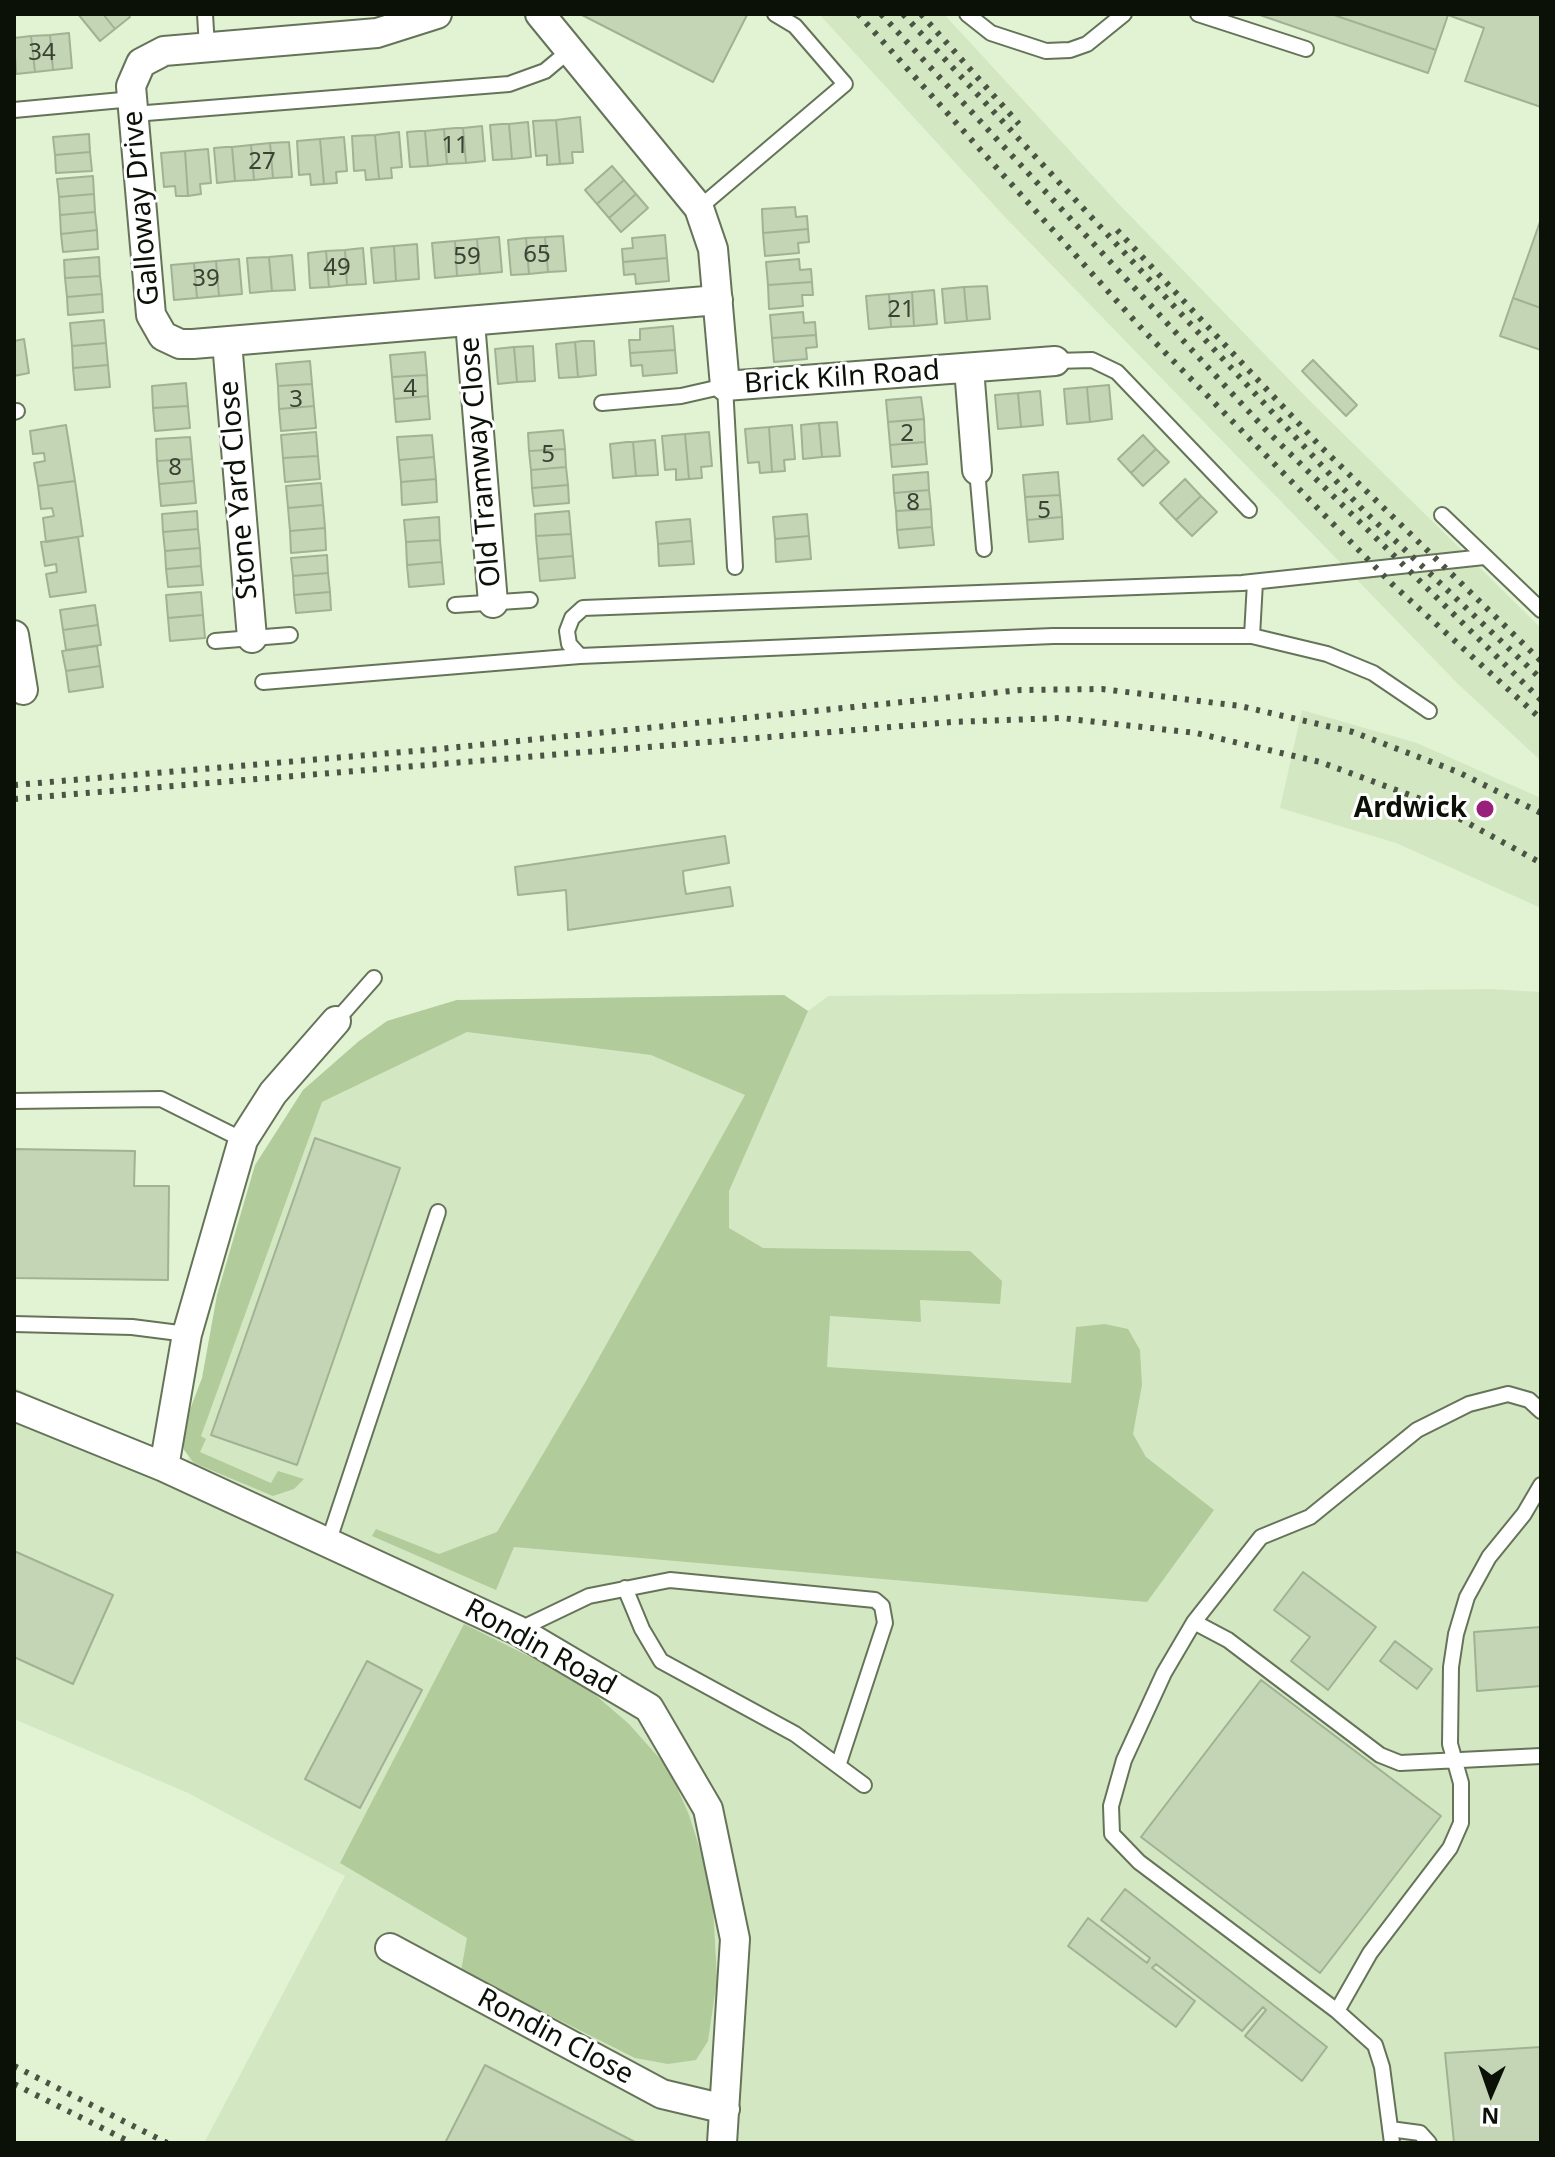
<!DOCTYPE html>
<style>
body{margin:0}
#map{position:relative;width:1555px;height:2157px;overflow:hidden;background:#e2f3d4;font-family:"Noto Sans",sans-serif}
canvas{display:block}
.frame{position:absolute;inset:0;border:16px solid #0b1107;pointer-events:none}
.north{position:absolute;left:1451px;top:2053px;width:80px;height:80px;-webkit-text-stroke:6px #fff;paint-order:stroke;rotate:182deg;font-size:22px;font-weight:700;line-height:32px;text-align:center;color:#0b1107}
.north::after{content:'';display:block;margin:auto;width:28px;height:36px;background:#0b1107;clip-path:polygon(50% 0,100% 100%,50% 72%,0 100%)}
</style>
<div id="map">
<canvas width="1555" height="2157"></canvas>
<div class="frame"></div>
<div class="north">N</div>
</div>
<script>
const context = document.querySelector('canvas').getContext('2d');
context.lineJoin = 'round';
function paint(path, color) { context.fillStyle = color; context.fill(path, 'evenodd'); }
const toPath = rows => new Path2D(rows.map(r => 'M' + r).join(''));
function strokePath(path, color, width, dash) { context.strokeStyle = color; context.lineWidth = width; context.lineCap = dash ? 'butt' : 'round'; context.setLineDash(dash || []); context.stroke(path); }
function write(font, color, halo, rows, align = 'center') {
  context.font = font + ' "Noto Sans",sans-serif'; context.lineWidth = 6; context.setLineDash([]); context.textBaseline = 'middle'; context.strokeStyle = halo; context.fillStyle = color; for (const [text, x, y, turn = 0] of rows) {
    context.save(); context.translate(x, y); context.rotate((+turn || 0) * Math.PI / 180); context.textAlign = isNaN(turn) ? turn : align; if (halo) context.strokeText(text, 0, 0); context.fillText(text, 0, 0); context.restore();
  }
}
paint(toPath([
 [819,14,944,14,1116,201,1310,401,1541,628,1541,761,1459,685,1004,216],
 [1302,710,1417,743,1541,798,1541,908,1396,843,1280,808],
 [1490,989,1541,992,1541,2143,204,2143,345,1876,188,1793,14,1719,14,1387,186,1466,219,1335,292,1120,387,1021,457,1000,784,995,808,1011,828,996]
]), '#d3e8c2');
paint(toPath([
 [784,995,808,1011,729,1191,729,1228,763,1248,970,1251,1002,1281,1000,1304,920,1300,921,1322,830,1316,827,1367,1071,1383,1076,1327,1105,1324,1128,1329,1140,1350,1142,1385,1133,1434,1146,1457,1214,1510,1147,1602,514,1547,496,1590,372,1536,376,1529,439,1554,497,1532,586,1381,745,1095,651,1055,467,1032,322,1102,201,1436,206,1439,200,1452,271,1483,278,1471,304,1479,294,1489,273,1496,194,1463,184,1450,181,1433,202,1378,217,1295,255,1165,303,1090,359,1041,387,1021,457,1000],
 [464,1624,579,1681,629,1724,669,1769,689,1815,712,1887,717,1980,708,2041,696,2060,668,2064,635,2058,461,1971,467,1938,340,1863]
]), '#b1cb9b');
const building = toPath([
 [78,14,103,14,115,29,100,41,78,14],
 [103,14,128,14,130,17,115,29,103,14],
 [580,14,744,14,747,15,713,82,580,14],
 [1257,14,1331,14,1436,50,1428,73,1257,14],
 [1331,14,1541,14,1541,107,1465,81,1484,28,1448,15,1436,50,1331,14],
 [69,33,72,68,53,70,50,35,69,33],
 [50,35,53,70,35,72,31,36,50,35],
 [31,36,35,72,16,74,14,38,31,36],
 [580,117,583,152,572,152,573,163,560,164,556,120,580,117],
 [556,120,560,164,547,165,547,155,536,156,533,121,556,120],
 [528,122,531,157,512,159,509,124,528,122],
 [502,124,509,124,512,159,493,160,490,125,502,124],
 [482,126,485,161,466,163,463,128,482,126],
 [456,128,463,128,466,163,447,164,444,129,456,128],
 [444,129,447,164,428,166,425,131,444,129],
 [419,131,425,131,428,166,410,167,407,132,419,131],
 [399,132,402,167,391,168,392,178,379,179,375,135,399,132],
 [89,134,90,152,55,155,53,137,89,134],
 [375,135,379,179,366,180,365,170,354,171,352,136,375,135],
 [344,137,347,171,336,172,337,183,324,184,320,139,344,137],
 [320,139,324,184,311,185,310,174,299,175,297,141,320,139],
 [289,142,292,177,273,178,270,143,289,142],
 [270,143,273,178,254,180,251,145,270,143],
 [251,145,254,180,235,181,232,147,251,145],
 [226,147,232,147,235,181,217,183,214,148,226,147],
 [208,149,211,183,200,184,201,194,188,196,185,151,208,149],
 [185,151,188,196,176,196,175,186,164,187,161,153,185,151],
 [90,152,92,171,56,173,55,155,90,152],
 [612,166,624,180,597,204,585,190,612,166],
 [93,176,94,194,59,197,57,179,93,176],
 [624,180,636,194,609,218,597,204,624,180],
 [94,194,95,212,60,215,59,197,94,194],
 [636,194,648,208,621,232,609,218,636,194],
 [795,207,796,217,807,216,808,229,763,233,762,209,795,207],
 [95,212,97,230,61,234,60,215,95,212],
 [1541,219,1541,308,1513,298,1541,219],
 [808,229,809,242,798,243,799,253,765,256,763,233,808,229],
 [97,230,98,249,63,252,61,234,97,230],
 [665,235,667,258,623,262,622,249,633,248,632,238,665,235],
 [563,236,566,271,548,272,545,237,563,236],
 [499,237,502,272,480,274,477,239,499,237],
 [545,237,548,272,529,274,526,238,545,237],
 [526,238,529,274,511,275,508,240,526,238],
 [477,239,480,274,457,276,455,241,477,239],
 [455,241,457,276,435,278,432,243,455,241],
 [417,244,419,279,396,281,394,246,417,244],
 [394,246,396,281,374,283,371,248,394,246],
 [363,248,366,284,347,285,345,250,363,248],
 [345,250,347,285,329,287,326,251,345,250],
 [326,251,329,287,310,288,308,253,326,251],
 [292,255,295,290,272,291,269,257,292,255],
 [99,257,100,276,65,278,64,260,99,257],
 [269,257,272,291,250,293,247,258,269,257],
 [667,258,669,281,636,284,635,274,624,275,623,262,667,258],
 [239,259,242,294,219,296,216,261,239,259],
 [799,259,800,270,811,269,812,282,768,285,766,262,799,259],
 [216,261,219,296,197,298,194,263,216,261],
 [194,263,197,298,174,300,171,265,194,263],
 [100,276,102,294,67,297,65,278,100,276],
 [812,282,813,295,802,295,803,306,769,309,768,285,812,282],
 [987,286,990,319,967,321,964,287,987,286],
 [964,287,967,321,945,323,942,289,964,287],
 [934,290,937,324,914,326,912,292,934,290],
 [912,292,914,326,891,327,889,294,912,292],
 [102,294,103,312,68,315,67,297,102,294],
 [889,294,891,327,869,329,866,296,889,294],
 [1513,298,1541,308,1541,350,1500,336,1513,298],
 [803,312,804,323,815,322,816,335,772,338,770,315,803,312],
 [104,320,106,343,72,346,70,323,104,320],
 [673,326,675,350,630,353,629,340,640,340,640,329,673,326],
 [816,335,817,347,806,348,807,359,774,362,772,338,816,335],
 [24,339,29,373,14,376,14,341,24,339],
 [582,341,594,341,596,375,578,377,575,342,582,341],
 [575,342,578,377,559,378,556,344,575,342],
 [106,343,108,365,73,368,72,346,106,343],
 [533,346,535,381,517,382,514,347,533,346],
 [514,347,517,382,498,384,495,349,514,347],
 [675,350,677,373,643,376,642,365,631,366,630,353,675,350],
 [425,352,427,375,392,377,390,355,425,352],
 [1313,360,1357,405,1346,416,1302,371,1313,360],
 [310,361,312,384,278,386,276,364,310,361],
 [108,365,110,387,75,390,73,368,108,365],
 [427,375,428,396,394,399,392,377,427,375],
 [186,383,188,406,153,408,152,386,186,383],
 [312,384,314,406,279,409,278,386,312,384],
 [1109,385,1112,419,1090,422,1087,387,1109,385],
 [1087,387,1090,422,1067,424,1064,389,1087,387],
 [1040,391,1043,425,1021,427,1018,393,1040,391],
 [1018,393,1021,427,998,429,995,395,1018,393],
 [428,396,430,419,396,422,394,399,428,396],
 [921,397,924,419,888,422,886,400,921,397],
 [188,406,190,428,155,431,153,408,188,406],
 [314,406,316,428,281,431,279,409,314,406],
 [924,419,925,442,890,445,888,422,924,419],
 [837,422,840,456,822,457,819,423,837,422],
 [819,423,822,457,803,459,801,425,819,423],
 [66,425,75,481,38,486,34,463,45,461,44,453,33,454,30,431,66,425],
 [792,425,795,459,784,460,785,471,772,472,769,427,792,425],
 [769,427,772,472,760,473,759,462,748,463,745,429,769,427],
 [563,430,565,449,529,451,528,433,563,430],
 [316,432,318,456,283,458,281,435,316,432],
 [709,432,712,466,701,467,702,478,689,479,685,434,709,432],
 [685,434,689,479,676,480,676,469,665,470,662,436,685,434],
 [432,435,434,457,399,460,397,437,432,435],
 [1143,435,1156,449,1131,473,1118,459,1143,435],
 [190,437,192,459,157,461,156,439,190,437],
 [655,440,658,475,636,476,633,442,655,440],
 [627,442,633,442,636,476,613,478,610,444,627,442],
 [925,442,927,464,892,467,890,445,925,442],
 [565,449,566,467,531,470,529,451,565,449],
 [1156,449,1169,462,1143,486,1131,473,1156,449],
 [318,456,320,479,285,482,283,458,318,456],
 [434,457,436,479,401,482,399,460,434,457],
 [192,459,194,481,159,484,157,461,192,459],
 [566,467,568,485,532,488,531,470,566,467],
 [928,472,929,490,894,493,893,475,928,472],
 [1058,472,1060,495,1025,497,1023,475,1058,472],
 [436,479,437,502,402,505,401,482,436,479],
 [1185,479,1201,496,1176,520,1160,503,1185,479],
 [75,481,83,536,46,542,43,518,54,516,52,508,41,509,38,486,75,481],
 [194,481,196,503,161,506,159,484,194,481],
 [321,483,323,505,288,508,286,486,321,483],
 [568,485,569,503,534,506,532,488,568,485],
 [929,490,931,509,896,511,894,493,929,490],
 [1060,495,1062,517,1027,520,1025,497,1060,495],
 [1201,496,1217,512,1192,536,1176,520,1201,496],
 [323,505,325,528,290,531,288,508,323,505],
 [931,509,932,527,897,530,896,511,931,509],
 [197,511,198,529,163,532,162,514,197,511],
 [569,511,571,534,536,536,535,514,569,511],
 [807,514,809,536,775,539,773,517,807,514],
 [439,517,440,540,406,542,404,520,439,517],
 [1062,517,1063,539,1029,542,1027,520,1062,517],
 [690,519,692,541,658,544,656,522,690,519],
 [932,527,934,545,899,548,897,530,932,527],
 [325,528,326,550,291,553,290,531,325,528],
 [198,529,200,548,165,551,163,532,198,529],
 [571,534,573,556,538,559,536,536,571,534],
 [809,536,811,559,776,562,775,539,809,536],
 [78,537,86,592,50,597,46,574,57,572,56,564,45,566,41,542,78,537],
 [440,540,442,562,407,565,406,542,440,540],
 [692,541,694,564,659,566,658,544,692,541],
 [200,548,201,566,166,569,165,551,200,548],
 [327,555,328,573,293,576,291,558,327,555],
 [573,556,575,578,540,581,538,559,573,556],
 [442,562,444,584,409,587,407,565,442,562],
 [201,566,203,585,168,587,166,569,201,566],
 [328,573,330,592,294,595,293,576,328,573],
 [201,592,203,615,168,618,166,595,201,592],
 [330,592,331,610,296,613,294,595,330,592],
 [95,605,98,625,63,630,60,610,95,605],
 [203,615,205,638,170,641,168,618,203,615],
 [98,625,101,645,66,650,63,630,98,625],
 [97,646,100,666,66,671,62,651,97,646],
 [100,666,103,687,69,692,66,671,100,666],
 [725,836,729,863,683,871,684,883,686,894,730,887,733,906,568,930,566,890,518,895,515,867,725,836],
 [315,1138,400,1168,297,1465,211,1435,315,1138],
 [14,1149,135,1151,134,1186,169,1186,168,1280,14,1278,14,1149],
 [14,1551,113,1595,73,1684,14,1657,14,1551],
 [1303,1572,1376,1627,1328,1690,1291,1661,1310,1637,1274,1610,1303,1572],
 [1541,1627,1541,1686,1477,1691,1474,1632,1541,1627],
 [1395,1641,1432,1669,1417,1689,1380,1661,1395,1641],
 [367,1661,422,1690,360,1808,305,1779,367,1661],
 [1261,1680,1441,1816,1320,1973,1141,1837,1261,1680],
 [1125,1889,1327,2047,1302,2081,1245,2036,1266,2010,1263,2007,1242,2031,1156,1964,1152,1968,1195,2001,1176,2027,1068,1946,1088,1918,1147,1963,1150,1958,1101,1920,1125,1889],
 [1541,2047,1541,2143,1454,2143,1445,2053,1541,2047],
 [485,2065,637,2143,445,2143,485,2065]
]);
paint(building, '#c4d5b6');
strokePath(building, '#a1b194', 2);
const service = toPath([
 [205,14,207,47],
 [967,14,991,33,1046,51,1070,50,1087,44,1124,14],
 [1198,14,1306,49],
 [14,110,133,99],
 [134,114,509,84,545,71,570,50],
 [699,208,845,84,795,26,775,14],
 [1055,361,1092,360,1117,372,1249,510],
 [602,403,681,396,725,386,735,567],
 [14,412,17,411],
 [977,470,984,549],
 [1442,515,1541,610],
 [1255,582,1252,636,1053,636,580,656,569,644,567,631,572,618,583,608,1242,583,1484,557],
 [455,605,530,600],
 [1252,636,1327,654,1373,673,1429,711],
 [215,641,290,635],
 [263,682,580,656],
 [336,1021,374,978],
 [14,1101,161,1099,243,1140],
 [14,1324,132,1327,187,1334],
 [328,1543,438,1212],
 [625,1588,642,1629,661,1661,795,1734,864,1785],
 [1194,1622,1228,1640,1380,1755,1400,1763,1541,1756],
 [518,1630,589,1596,670,1580,875,1600,882,1606,885,1623,839,1763],
 [1337,2011,1370,1953,1450,1848,1461,1823,1461,1783,1450,1744,1451,1667,1456,1634,1467,1597,1489,1557,1524,1514,1541,1485],
 [1390,2129,1420,2133,1429,2143],
 [1392,2143,1382,2067,1375,2045,1337,2011,1139,1862,1112,1834,1111,1806,1124,1760,1164,1673,1194,1622,1261,1537,1310,1517,1417,1430,1469,1404,1508,1394,1529,1400,1541,1411]
]);
const minor = toPath([
 [437,14,377,33,164,51,141,63,131,86,151,315,163,336,180,344,193,344,718,300],
 [540,14,699,208,713,249,725,386,1055,361],
 [470,322,493,603],
 [227,342,252,638],
 [969,368,977,470],
 [14,635,23,690],
 [14,1406,164,1467,517,1630,649,1708,708,1809,735,1939,722,2143],
 [164,1467,187,1334,243,1140,273,1093,336,1021],
 [390,1948,662,2094,725,2109]
]);
strokePath(service, '#657459', 18);
strokePath(minor, '#657459', 32);
strokePath(service, '#fff', 14);
strokePath(minor, '#fff', 28);
strokePath(toPath([
 [858,14,1143,330,1392,584,1541,719],
 [881,14,1265,429,1541,700],
 [903,14,1363,510,1541,679],
 [921,14,1019,124],
 [1117,230,1319,445,1541,661],
 [14,785,439,749,1021,690,1102,689,1240,706,1353,732,1458,772,1541,813],
 [14,799,952,722,1061,718,1196,733,1320,762,1429,802,1541,863],
 [14,2066,167,2143],
 [14,2084,132,2143]
]), '#4b5444', 6, [4, 8]);
for (const [x, y, r, color] of [
 [1485,809,10,"#99207a"]
]) { const dot = new Path2D(); dot.arc(x, y, r, 0, 2 * Math.PI); context.fillStyle = color; context.fill(dot); strokePath(dot, '#fff', 3); }
write('24px', '#394233', null, [
 ["34",42,53],
 ["11",455,146],
 ["27",262,162],
 ["65",537,255],
 ["59",467,257],
 ["49",337,268],
 ["39",206,279],
 ["21",901,310],
 ["4",410,389],
 ["3",296,400],
 ["2",907,434],
 ["5",548,455],
 ["8",175,468],
 ["8",913,503],
 ["5",1044,511]
]);
write('28px', '#0b1107', '#fff', [
 ["Galloway Drive",142,208,-95],
 ["Brick Kiln Road",842,378,-4],
 ["Old Tramway Close",481,462,-95],
 ["Stone Yard Close",239,490,-95],
 ["Rondin Road",540,1648,29],
 ["Rondin Close",555,2037,28]
]);
write('bold 28px', '#0b1107', '#fff', [
 ["Ardwick",1467,809]
], 'right');
</script>
